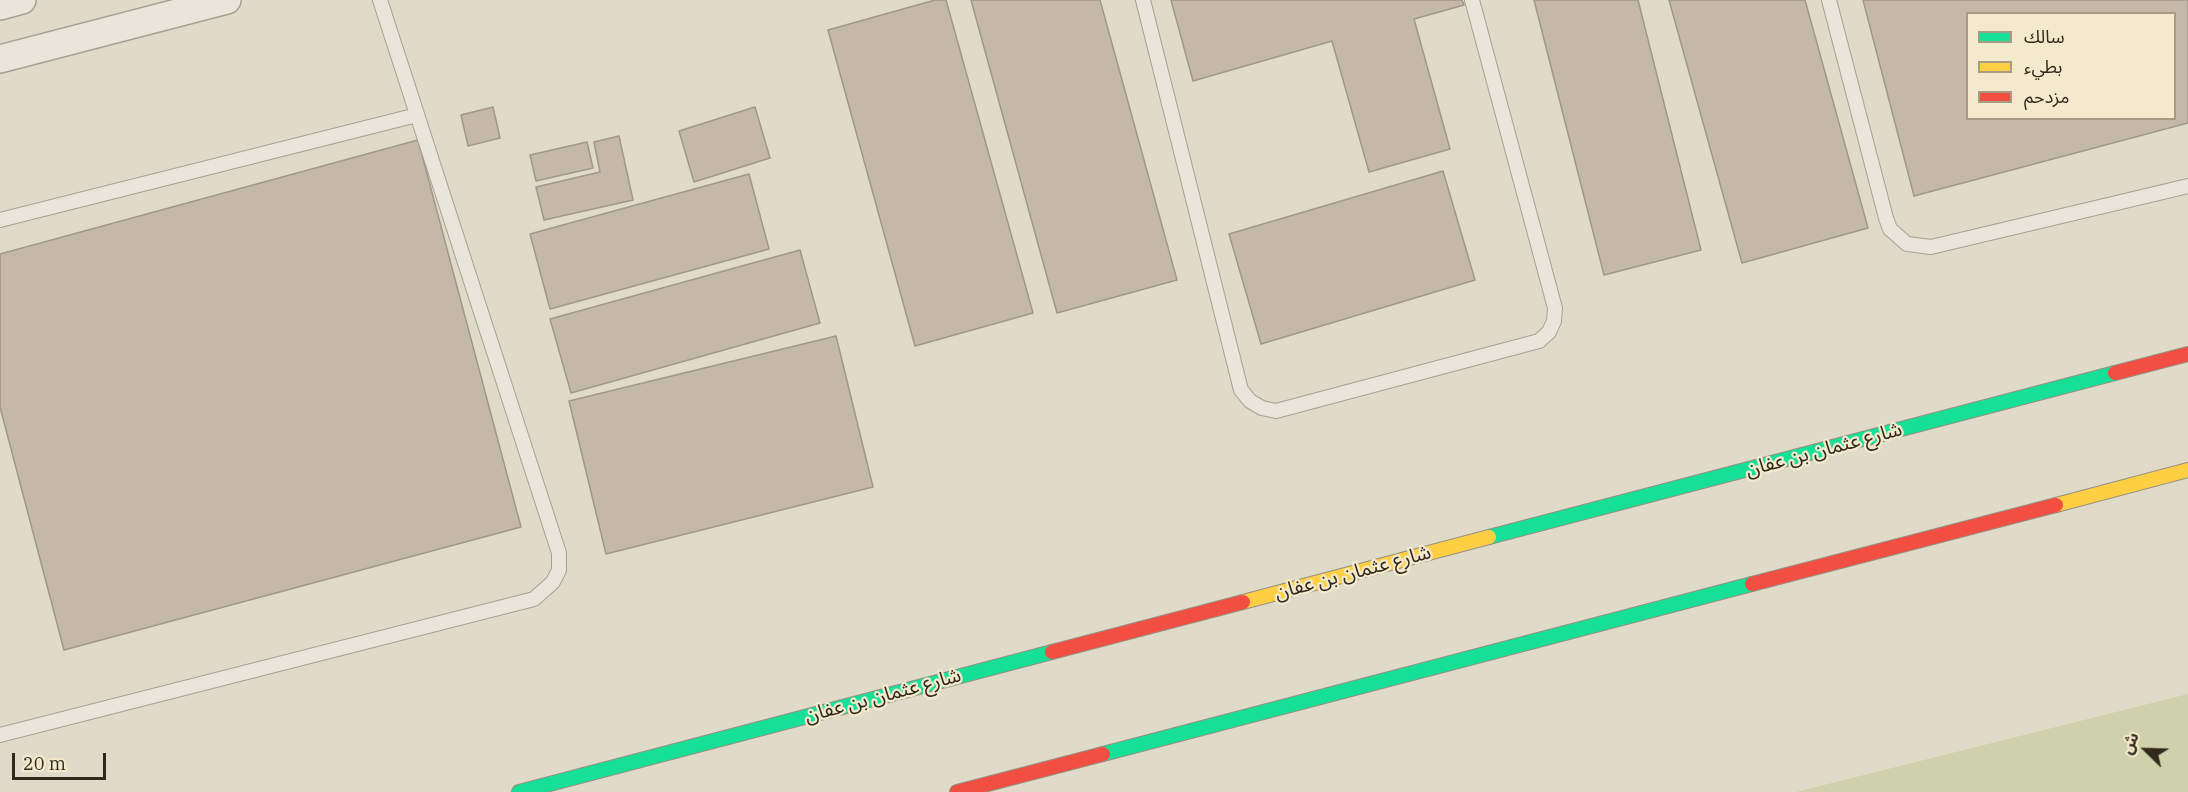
<!DOCTYPE html>
<meta charset="utf-8">
<style>
body{margin:0}
#map{position:relative;width:2188px;height:792px;overflow:hidden;background:#e0dbc8;font-family:"IBM Plex Serif","Noto Sans Arabic",serif}
canvas{display:block}
.legend{position:absolute;left:1966px;top:12px;width:210px;height:108px;box-sizing:border-box;background:#f3eacd;border:2px solid #a69c86;margin:0;padding:8px 10px;list-style:none;font-size:18px;color:#33281c}
.legend li{display:flex;align-items:center;gap:12px;height:30px}
.legend b{width:30px;border:2px solid #a69c86}
.north{position:absolute;left:2116px;top:720px;width:60px;height:60px;-webkit-text-stroke:4px #f3eacd;paint-order:stroke;rotate:293deg;font-size:16px;font-weight:700;line-height:24px;text-align:center;color:#33281c}
.north::after{content:'';display:block;margin:auto;width:21px;height:27px;background:#33281c;clip-path:polygon(50% 0,100% 100%,50% 72%,0 100%)}
.scale{position:absolute;left:12px;top:753px;width:94px;height:27px;box-sizing:border-box;border:3px solid #33281c;border-top:0;padding-left:8px;font-size:18px;line-height:21px;white-space:nowrap;color:#33281c;-webkit-text-stroke:4px #f3eacd;paint-order:stroke}
</style>
<div id="map">
<canvas width="2188" height="792"></canvas>
<ul class="legend">
<li><b style="height:8px;background:#16e098"></b>سالك</li>
<li><b style="height:8px;background:#ffcf43"></b>بطيء</li>
<li><b style="height:8px;background:#f24e42"></b>مزدحم</li>
</ul>
<div class="north">ش</div>
<div class="scale">20 m</div>
</div>
<script>
const context = document.querySelector('canvas').getContext('2d');
context.lineJoin = 'round';
function paint(path, color) { context.fillStyle = color; context.fill(path, 'evenodd'); }
const toPath = rows => new Path2D(rows.map(r => 'M' + r).join(''));
function strokePath(path, color, width, dash) { context.strokeStyle = color; context.lineWidth = width; context.lineCap = dash ? 'butt' : 'round'; context.setLineDash(dash || []); context.stroke(path); }
function write(font, color, halo, rows, align = 'center') {
  context.font = font + ' "IBM Plex Serif","Noto Sans Arabic",serif'; context.lineWidth = 4.5; context.setLineDash([]); context.textBaseline = 'middle'; context.strokeStyle = halo; context.fillStyle = color; for (const [text, x, y, turn = 0] of rows) {
    context.save(); context.translate(x, y); context.rotate((+turn || 0) * Math.PI / 180); context.textAlign = isNaN(turn) ? turn : align; if (halo) context.strokeText(text, 0, 0); context.fillText(text, 0, 0); context.restore();
  }
}
paint(toPath([
 [2188,694,2188,792,1796,792]
]), '#ced1ab');
const building = toPath([
 [935,0,946,0,1033,313,915,346,828,30,935,0],
 [971,0,1100,0,1177,280,1057,313,971,0],
 [1171,0,1462,0,1464,5,1414,19,1450,149,1369,172,1332,41,1193,81,1171,0],
 [1534,0,1638,0,1701,250,1604,275,1534,0],
 [1669,0,1805,0,1868,228,1742,263,1669,0],
 [1863,0,2188,0,2188,123,1914,196,1863,0],
 [1968,14,2174,14,2174,118,1968,118,1968,14],
 [493,107,500,138,468,146,461,115,493,107],
 [755,107,770,158,694,182,679,131,755,107],
 [619,136,633,200,544,220,536,187,600,172,594,142,619,136],
 [418,140,521,527,64,650,0,407,0,254,418,140],
 [587,142,593,168,536,181,530,155,587,142],
 [1443,171,1475,280,1261,344,1229,234,1443,171],
 [749,174,769,249,550,309,530,234,749,174],
 [800,250,820,323,571,393,550,319,800,250],
 [836,336,873,487,606,554,569,401,836,336]
]);
paint(building, '#c4b9a9');
strokePath(building, '#a09788', 1.5);
const lane = toPath([
 [1143,0,1241,390,1250,401,1262,408,1276,411,1539,341,1549,332,1554,321,1555,308,1472,0],
 [1829,0,1886,218,1890,229,1907,244,1931,247,2188,186],
 [0,220,417,115],
 [0,735,534,599,553,582,559,570,559,553,380,0]
]);
const street = toPath([
 [0,6,22,0],
 [0,59,227,0]
]);
const fast = toPath([
 [1489,537,2115,373],
 [1103,754,1752,584],
 [519,792,1052,652]
]);
const slow = toPath([
 [2056,505,2188,470],
 [1243,602,1489,537]
]);
const jam = toPath([
 [2115,373,2188,354],
 [1752,584,2056,505],
 [1052,652,1243,602],
 [957,792,1103,754]
]);
strokePath(lane, '#a5a092', 16);
strokePath(street, '#a5a092', 30);
strokePath(fast, '#958f82', 16);
strokePath(slow, '#958f82', 16);
strokePath(jam, '#958f82', 16);
strokePath(lane, '#e9e5da', 14);
strokePath(street, '#e9e5da', 27);
strokePath(fast, '#16e098', 14);
strokePath(slow, '#ffcf43', 14);
strokePath(jam, '#f24e42', 14);
write('20px', '#33281c', '#f3eacd', [
 ["شارع عثمان بن عفان",1824,450,-15],
 ["شارع عثمان بن عفان",1353,573,-15],
 ["شارع عثمان بن عفان",883,696,-15]
]);
</script>
